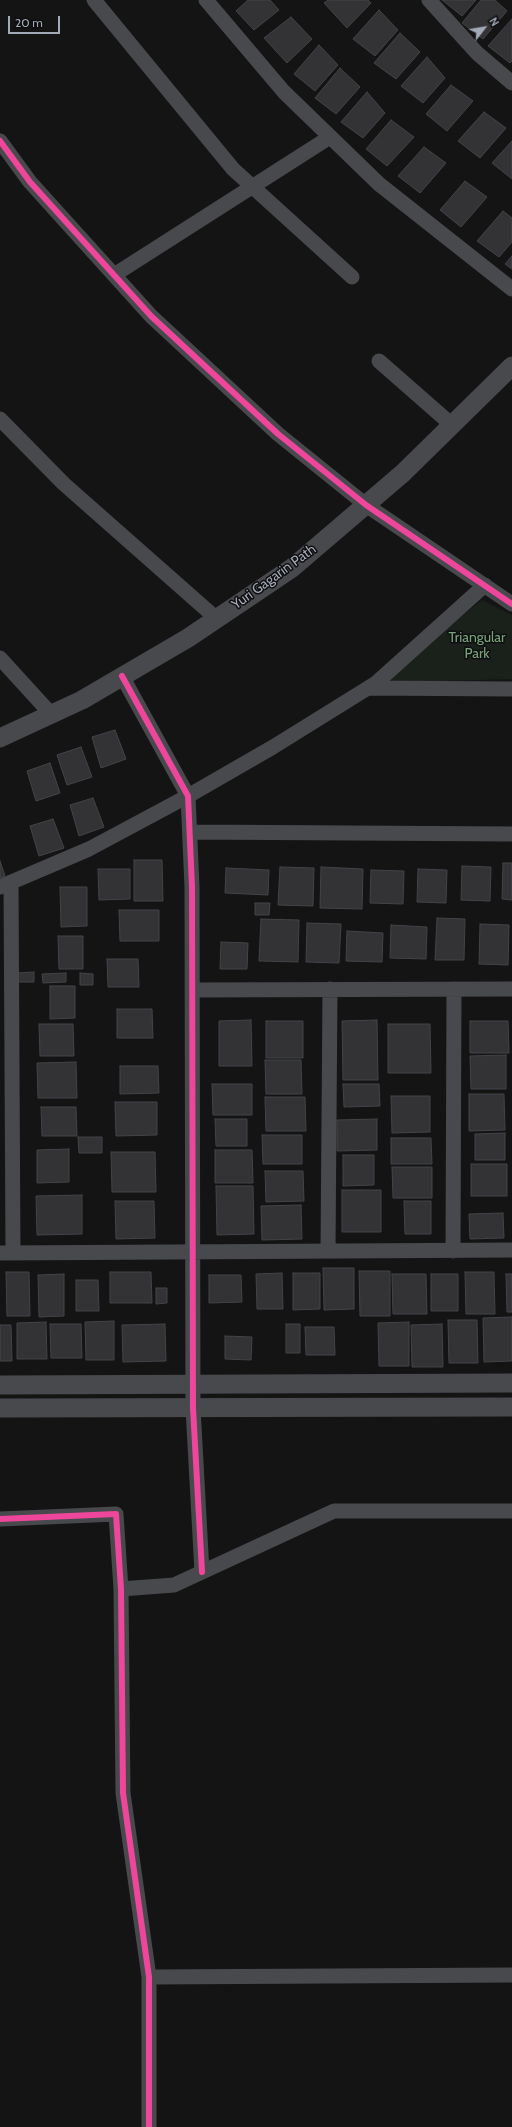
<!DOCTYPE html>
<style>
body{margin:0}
#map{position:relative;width:512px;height:2127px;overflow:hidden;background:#141414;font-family:Cabin,sans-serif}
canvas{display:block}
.north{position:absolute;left:464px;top:8px;width:40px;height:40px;-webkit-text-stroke:3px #0e0e10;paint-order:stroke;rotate:59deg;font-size:11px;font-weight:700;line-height:16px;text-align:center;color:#a3aab7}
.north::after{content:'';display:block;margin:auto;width:14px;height:18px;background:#a3aab7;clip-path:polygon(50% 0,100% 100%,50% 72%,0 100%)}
.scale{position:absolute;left:8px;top:16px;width:52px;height:18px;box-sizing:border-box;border:2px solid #a3aab7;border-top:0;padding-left:5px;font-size:12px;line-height:14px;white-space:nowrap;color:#a3aab7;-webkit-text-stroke:3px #0e0e10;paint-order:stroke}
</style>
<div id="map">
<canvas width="512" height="2127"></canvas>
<div class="north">N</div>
<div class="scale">20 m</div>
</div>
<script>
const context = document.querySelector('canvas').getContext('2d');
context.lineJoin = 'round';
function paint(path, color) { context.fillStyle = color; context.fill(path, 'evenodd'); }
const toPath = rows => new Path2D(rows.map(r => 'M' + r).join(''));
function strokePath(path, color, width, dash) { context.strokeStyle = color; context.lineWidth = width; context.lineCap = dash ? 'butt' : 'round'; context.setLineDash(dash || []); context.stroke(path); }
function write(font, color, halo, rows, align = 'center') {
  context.font = font + ' Cabin,sans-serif'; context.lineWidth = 3; context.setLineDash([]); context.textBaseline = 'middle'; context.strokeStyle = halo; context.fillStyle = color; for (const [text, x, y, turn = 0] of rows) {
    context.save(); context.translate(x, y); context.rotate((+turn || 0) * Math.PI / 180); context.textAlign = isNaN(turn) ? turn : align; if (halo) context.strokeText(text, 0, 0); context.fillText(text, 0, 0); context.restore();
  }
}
paint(toPath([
 [482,600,512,615,512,679,376,683]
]), '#1a211b');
const building = toPath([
 [248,0,270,0,279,10,254,30,236,11,248,0],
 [328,0,368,0,371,3,347,28,324,3,328,0],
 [442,0,476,0,462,16,442,0],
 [481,0,495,0,507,11,483,39,462,23,481,0],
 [379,10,398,30,375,56,353,39,379,10],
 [291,17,312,39,287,63,264,38,291,17],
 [512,19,512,61,510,63,488,46,512,19],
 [400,33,420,52,396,79,374,63,400,33],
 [319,45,338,65,315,91,294,74,319,45],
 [427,57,445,78,423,103,401,86,427,57],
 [340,68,360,87,336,114,315,98,340,68],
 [451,85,473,101,447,131,426,114,451,85],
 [367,92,385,113,363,138,341,122,367,92],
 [484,112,506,128,480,158,458,141,484,112],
 [391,120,414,137,387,166,366,149,391,120],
 [512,141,512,179,492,163,512,141],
 [424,147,446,163,420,193,398,176,424,147],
 [465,181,487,197,461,227,440,210,465,181],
 [503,211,512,218,512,242,499,257,477,241,503,211],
 [512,256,512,269,505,264,512,256],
 [115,730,126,759,101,768,92,737,115,730],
 [81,747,92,777,67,785,57,755,81,747],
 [50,763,60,793,36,801,27,771,50,763],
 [93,798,104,827,79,836,70,805,93,798],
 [53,819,64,848,39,856,30,826,53,819],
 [134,860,162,860,163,901,134,901,134,860],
 [0,861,5,876,0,878,0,861],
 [503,863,512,863,512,900,502,899,503,863],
 [462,866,491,867,490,901,461,900,462,866],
 [280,867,314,868,313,906,278,905,280,867],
 [321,867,363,869,362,909,320,908,321,867],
 [226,868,269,870,268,895,225,893,226,868],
 [98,869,130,869,130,899,99,900,98,869],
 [418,869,447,870,446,903,417,902,418,869],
 [371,870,404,871,403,904,370,903,371,870],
 [60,887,87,887,87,926,61,927,60,887],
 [255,903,270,903,269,915,255,915,255,903],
 [119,910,159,910,159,941,120,941,119,910],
 [437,918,465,919,464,960,435,960,437,918],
 [261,919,299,920,298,962,259,961,261,919],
 [307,923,341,924,339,963,306,962,307,923],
 [480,924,509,925,508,965,479,964,480,924],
 [391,925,427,927,426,959,390,958,391,925],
 [347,931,383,933,382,962,346,961,347,931],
 [58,936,83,936,83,969,59,969,58,936],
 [221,942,248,943,247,969,220,969,221,942],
 [107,959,138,959,139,987,108,987,107,959],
 [34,972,34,982,17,982,17,973,34,972],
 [66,973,66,982,43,983,42,974,66,973],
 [80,973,93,974,93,985,80,985,80,973],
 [50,986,75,986,75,1018,50,1019,50,986],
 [117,1009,152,1009,153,1038,117,1038,117,1009],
 [251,1020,252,1066,219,1066,219,1021,251,1020],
 [377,1020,378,1080,343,1080,342,1021,377,1020],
 [266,1021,303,1021,303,1058,266,1058,266,1021],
 [470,1021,508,1021,509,1053,470,1053,470,1021],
 [39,1024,73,1024,74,1056,40,1056,39,1024],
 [388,1024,430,1024,431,1073,388,1073,388,1024],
 [506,1055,506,1089,471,1089,470,1056,506,1055],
 [265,1060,301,1060,302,1094,266,1094,265,1060],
 [76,1062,77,1098,38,1098,37,1063,76,1062],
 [120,1066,158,1066,159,1093,120,1094,120,1066],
 [212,1084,252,1084,252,1115,213,1115,212,1084],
 [343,1084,379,1084,380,1106,344,1107,343,1084],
 [469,1094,504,1094,505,1130,469,1131,469,1094],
 [391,1096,430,1096,430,1132,392,1133,391,1096],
 [265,1097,305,1097,306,1131,266,1131,265,1097],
 [115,1102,157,1102,157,1135,116,1136,115,1102],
 [41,1107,76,1107,77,1136,42,1136,41,1107],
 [215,1119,247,1119,247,1146,216,1146,215,1119],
 [377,1119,377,1150,337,1151,337,1120,377,1119],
 [505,1133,505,1160,475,1160,475,1134,505,1133],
 [262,1135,302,1135,302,1164,263,1164,262,1135],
 [78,1137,102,1137,102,1153,79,1153,78,1137],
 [391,1138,431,1138,432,1164,391,1164,391,1138],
 [69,1149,69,1182,37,1183,37,1150,69,1149],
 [215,1150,252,1150,253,1183,215,1183,215,1150],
 [111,1152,155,1152,156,1192,112,1192,111,1152],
 [343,1155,374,1155,374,1185,343,1186,343,1155],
 [471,1164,507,1164,507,1196,471,1196,471,1164],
 [392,1167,432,1167,432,1198,393,1198,392,1167],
 [265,1171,303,1171,304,1201,266,1202,265,1171],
 [216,1186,253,1186,254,1234,217,1235,216,1186],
 [342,1190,381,1190,381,1232,342,1232,342,1190],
 [82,1195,82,1234,37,1235,36,1196,82,1195],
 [115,1201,154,1201,155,1238,116,1239,115,1201],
 [404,1201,431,1201,431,1234,405,1234,404,1201],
 [301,1205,302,1239,262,1240,261,1206,301,1205],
 [503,1213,504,1238,470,1239,469,1214,503,1213],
 [323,1268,354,1268,354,1309,324,1310,323,1268],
 [359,1271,390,1271,390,1316,360,1316,359,1271],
 [6,1272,29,1272,30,1316,7,1316,6,1272],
 [110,1272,151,1272,152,1303,110,1303,110,1272],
 [465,1272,494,1272,495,1314,466,1314,465,1272],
 [282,1273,283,1309,257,1309,256,1274,282,1273],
 [293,1273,320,1273,320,1309,293,1310,293,1273],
 [64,1274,64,1316,39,1317,38,1275,64,1274],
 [392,1274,426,1274,427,1314,393,1314,392,1274],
 [431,1274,458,1274,458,1311,431,1311,431,1274],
 [506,1274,512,1274,512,1312,507,1312,506,1274],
 [209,1275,241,1275,242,1302,209,1303,209,1275],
 [76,1280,98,1280,99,1311,76,1311,76,1280],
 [156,1288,167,1288,167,1303,156,1304,156,1288],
 [512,1317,512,1361,484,1362,483,1318,512,1317],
 [448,1320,477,1320,478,1363,449,1363,448,1320],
 [114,1321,114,1360,86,1360,85,1322,114,1321],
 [46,1322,47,1359,17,1359,17,1323,46,1322],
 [409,1322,409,1366,379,1366,378,1323,409,1322],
 [50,1324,81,1324,82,1358,51,1358,50,1324],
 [165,1324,166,1361,123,1362,122,1325,165,1324],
 [286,1324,300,1324,300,1353,286,1353,286,1324],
 [442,1324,443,1367,412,1367,411,1325,442,1324],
 [0,1325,11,1325,12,1361,0,1361,0,1325],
 [305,1327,334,1327,335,1355,306,1355,305,1327],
 [225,1336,252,1337,251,1360,225,1359,225,1336]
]);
paint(building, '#333335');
strokePath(building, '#424448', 1);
strokePath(toPath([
 [94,0,233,169,352,277],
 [206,0,284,92,379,184,512,289],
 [429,0,477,53,512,83],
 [0,141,30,182,151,316,278,434,366,505,512,604],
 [114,275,330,137],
 [379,361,452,425],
 [0,419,64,484,217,619],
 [0,658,51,714],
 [122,676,188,796,192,887,193,1408,202,1572],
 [368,688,512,689],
 [190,832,512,834],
 [11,882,13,1253],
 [0,887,89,849,188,796,273,747,376,683,485,585],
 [192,990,512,989],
 [328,1251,330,989],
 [453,1251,454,989],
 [0,1253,512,1250],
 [0,1519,116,1514,121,1589,123,1793,149,1977,149,2127],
 [121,1589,174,1585,334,1511,512,1511],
 [149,1977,512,1975]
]), '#48494d', 15);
strokePath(toPath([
 [0,738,82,700,188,638,292,568,403,473,512,366],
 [0,1385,512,1383],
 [0,1408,512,1407]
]), '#48494d', 19);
strokePath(toPath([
 [0,141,30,182,151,316,278,434,366,505,512,604],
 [122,676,188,796,192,887,193,1408,202,1572],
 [0,1519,116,1514,121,1589,123,1793,149,1977,149,2127]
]), '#ed469a', 6);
write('14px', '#a3aab7', '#0e0e10', [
 ["Yuri Gagarin Path",274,577,-36]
]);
write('14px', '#78a47a', '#0e0e10', [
 ["Triangular",477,638],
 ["Park",477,654]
]);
</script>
